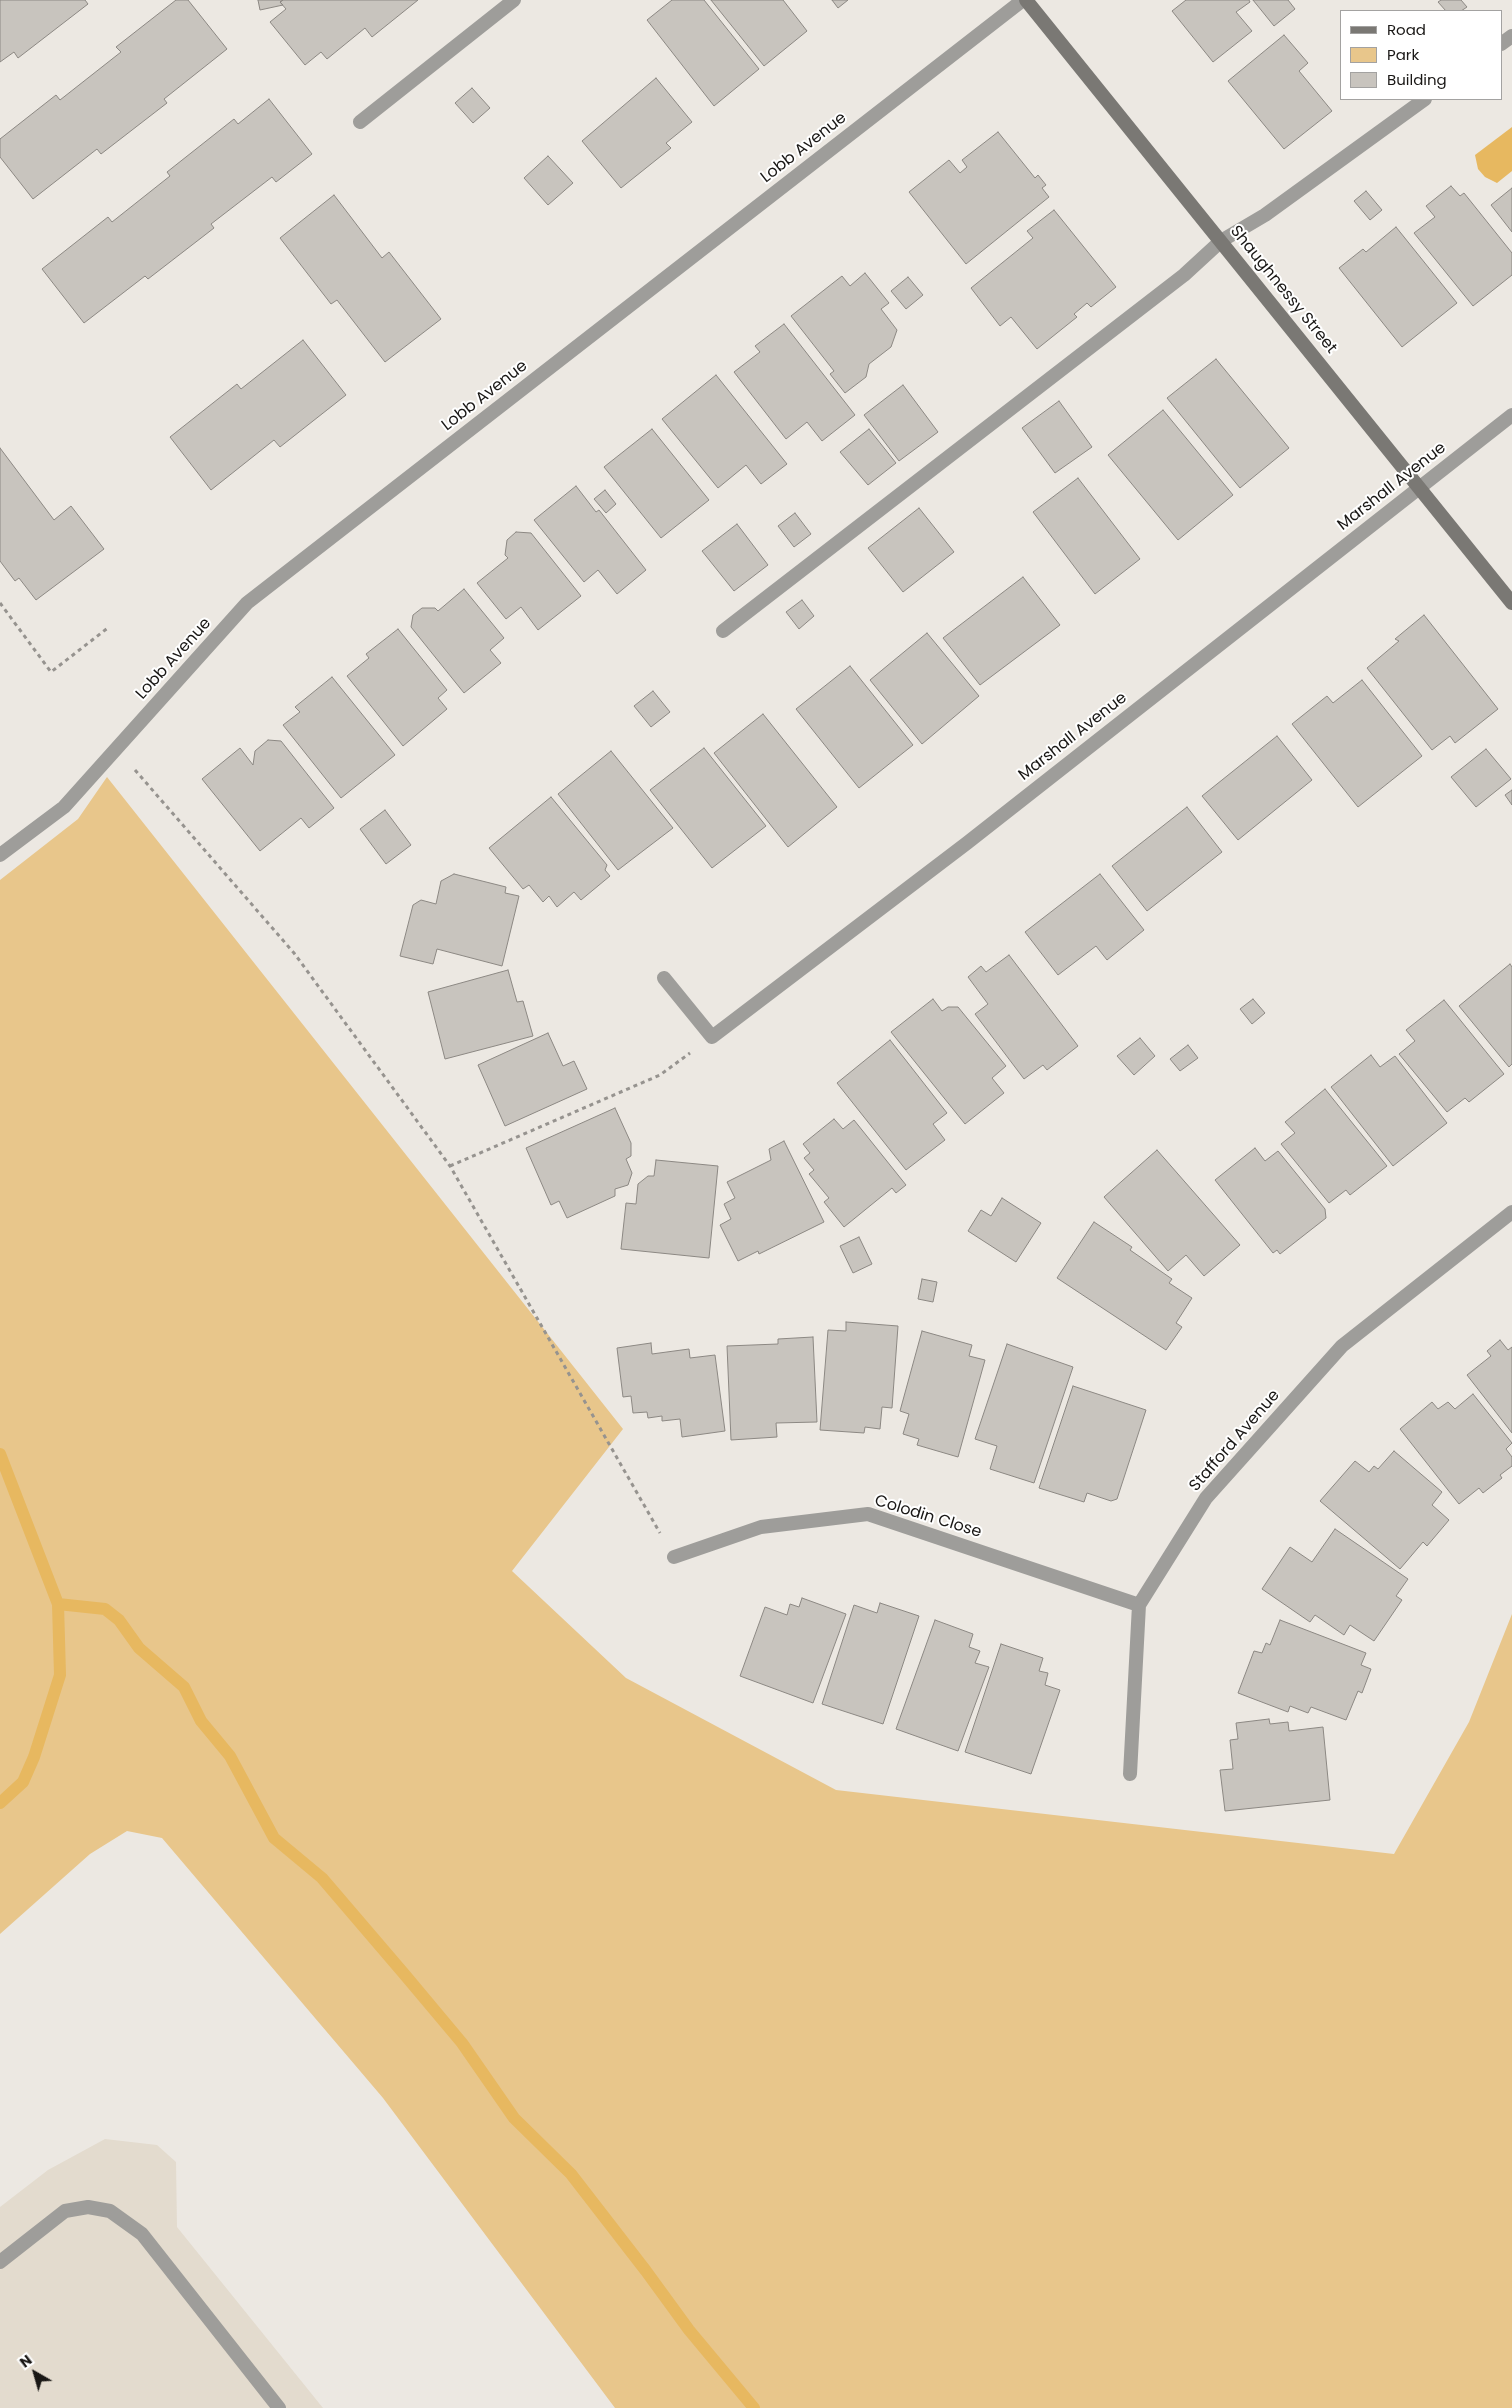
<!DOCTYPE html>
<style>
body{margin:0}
#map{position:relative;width:1512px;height:2408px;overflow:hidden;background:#ece8e2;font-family:Poppins,sans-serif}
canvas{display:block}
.legend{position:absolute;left:1340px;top:10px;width:162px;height:90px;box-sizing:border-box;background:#fff;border:1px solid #a3a2a1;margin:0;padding:6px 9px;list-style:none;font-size:15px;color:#191715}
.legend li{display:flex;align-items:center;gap:10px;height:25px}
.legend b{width:25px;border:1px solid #a3a2a1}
.north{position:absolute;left:10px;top:2348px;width:50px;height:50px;-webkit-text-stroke:4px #fff;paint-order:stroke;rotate:322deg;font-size:14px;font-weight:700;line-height:20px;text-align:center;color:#191715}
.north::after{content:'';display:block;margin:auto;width:18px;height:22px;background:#191715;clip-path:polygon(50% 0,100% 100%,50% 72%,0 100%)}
</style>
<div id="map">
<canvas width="1512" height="2408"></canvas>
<ul class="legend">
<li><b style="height:6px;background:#7a7874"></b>Road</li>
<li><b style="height:14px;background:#e8c68b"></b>Park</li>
<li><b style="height:14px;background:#c8c4be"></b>Building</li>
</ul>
<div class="north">N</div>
</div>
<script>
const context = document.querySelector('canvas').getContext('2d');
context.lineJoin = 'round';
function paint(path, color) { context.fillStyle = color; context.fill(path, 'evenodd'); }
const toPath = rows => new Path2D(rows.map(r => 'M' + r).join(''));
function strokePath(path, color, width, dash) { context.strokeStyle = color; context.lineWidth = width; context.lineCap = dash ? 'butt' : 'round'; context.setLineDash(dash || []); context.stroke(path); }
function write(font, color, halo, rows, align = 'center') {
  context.font = font + ' Poppins,sans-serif'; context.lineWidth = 4; context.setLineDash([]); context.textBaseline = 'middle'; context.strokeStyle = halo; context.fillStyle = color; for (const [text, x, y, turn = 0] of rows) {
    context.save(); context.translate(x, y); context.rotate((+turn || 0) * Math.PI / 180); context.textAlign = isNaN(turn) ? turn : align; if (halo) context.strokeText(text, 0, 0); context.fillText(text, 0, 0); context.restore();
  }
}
paint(toPath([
 [105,2139,157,2145,176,2162,177,2227,323,2408,0,2408,0,2207,48,2170]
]), '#e3dbce');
paint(toPath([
 [107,777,623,1429,512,1571,626,1678,836,1790,1394,1854,1469,1722,1512,1614,1512,2408,615,2408,383,2098,162,1838,127,1831,90,1854,0,1934,0,880,78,819]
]), '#e8c68b');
paint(toPath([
 [1512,127,1512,171,1497,183,1485,177,1478,169,1475,155]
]), '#e7b860');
strokePath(toPath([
 [0,1454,58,1604,105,1609,119,1620,139,1648,184,1687,201,1721,230,1756,274,1838,322,1878,405,1975,462,2043,514,2118,571,2174,646,2271,689,2330,754,2408],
 [0,1803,23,1782,34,1757,60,1675,58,1604]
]), '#e7b860', 12);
const building = toPath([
 [0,0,85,0,88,4,18,58,14,52,0,62,0,0],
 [176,0,188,0,227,49,164,99,167,103,101,154,97,149,33,199,0,157,0,139,56,95,60,100,121,52,116,47,176,0],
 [258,0,283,0,280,2,283,5,260,10,258,0],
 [283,0,418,0,372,37,365,28,327,59,321,52,305,65,270,22,286,9,280,2,283,0],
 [672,0,704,0,759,69,714,106,647,20,672,0],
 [711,0,783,0,807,31,764,66,711,0],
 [832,0,848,0,838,8,832,0],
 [1186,0,1249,0,1250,2,1236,12,1252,31,1213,62,1172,11,1186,0],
 [1253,0,1288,0,1295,9,1274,26,1253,0],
 [1441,0,1461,0,1467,7,1461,11,1446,11,1438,2,1441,0],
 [1284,35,1308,63,1299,71,1332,111,1284,149,1228,81,1284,35],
 [656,78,692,122,666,143,671,148,621,188,582,141,656,78],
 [472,88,490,108,473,123,455,103,472,88],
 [269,99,312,154,276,182,272,177,211,224,214,228,148,279,145,276,84,323,42,269,108,217,112,222,170,176,167,172,234,119,238,124,269,99],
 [998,132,1035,178,1038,175,1046,185,1042,188,1049,197,966,264,909,192,949,160,960,173,967,167,962,160,998,132],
 [548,156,573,183,548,205,524,178,548,156],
 [1451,186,1460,196,1464,193,1512,253,1512,275,1473,306,1414,233,1435,217,1426,206,1451,186],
 [1512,188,1512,232,1491,205,1512,188],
 [1366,191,1382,210,1370,220,1354,201,1366,191],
 [334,195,382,258,389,252,441,319,385,362,337,300,331,304,280,238,334,195],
 [1054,210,1116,287,1091,307,1087,303,1074,314,1077,317,1037,349,1011,317,1000,326,971,288,1033,238,1027,231,1054,210],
 [1396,227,1457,303,1402,347,1339,268,1363,249,1366,252,1396,227],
 [865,273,889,303,881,309,897,330,891,347,869,364,866,377,845,393,830,374,834,371,791,316,842,276,850,286,865,273],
 [908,277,923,295,906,309,891,291,908,277],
 [784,324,855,415,822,441,807,422,786,439,734,372,760,352,755,346,784,324],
 [303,340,346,395,280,447,274,440,211,490,170,437,237,384,241,389,303,340],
 [1216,359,1289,448,1240,488,1167,398,1216,359],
 [716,375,787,464,761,484,746,465,718,488,662,419,716,375],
 [903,385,938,432,899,461,864,415,903,385],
 [1059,401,1092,447,1055,473,1022,428,1059,401],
 [1163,410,1233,495,1178,540,1108,455,1163,410],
 [652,429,709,500,661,538,604,467,652,429],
 [869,429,896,463,868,485,840,452,869,429],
 [0,448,54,520,71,506,104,549,36,600,19,578,15,581,0,561,0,448],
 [1078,478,1140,559,1095,594,1033,512,1078,478],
 [576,486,596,512,599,510,646,570,617,594,598,570,584,582,534,520,576,486],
 [605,490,616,504,606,513,594,499,605,490],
 [919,508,954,552,903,592,868,548,919,508],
 [795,513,811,534,794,547,778,526,795,513],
 [737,524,768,565,734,591,702,551,737,524],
 [516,532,531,533,581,596,538,630,521,607,506,619,477,583,508,558,505,555,507,540,516,532],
 [1023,577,1060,625,980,685,943,638,1023,577],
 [464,589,504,638,490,650,501,663,464,693,411,627,413,615,422,608,435,608,438,611,464,589],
 [802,600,814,616,799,629,786,612,802,600],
 [1424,615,1498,709,1455,743,1450,736,1432,750,1367,668,1399,641,1395,639,1424,615],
 [398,629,447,690,438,698,447,709,403,746,347,676,369,658,366,654,398,629],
 [927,633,979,696,922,744,870,680,927,633],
 [850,666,913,745,859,788,796,709,850,666],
 [332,677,395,755,341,798,283,725,300,712,295,707,332,677],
 [1362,680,1422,756,1358,807,1292,724,1327,696,1333,703,1362,680],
 [653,691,670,712,651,727,634,706,653,691],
 [763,714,837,807,788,847,714,753,763,714],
 [1277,736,1312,780,1238,840,1202,796,1277,736],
 [268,740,281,741,334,808,309,828,301,818,260,851,202,779,240,748,253,765,255,751,268,740],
 [704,748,766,826,712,868,650,790,704,748],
 [1486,749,1511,779,1476,807,1451,777,1486,749],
 [611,751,673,828,618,870,558,794,611,751],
 [1512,790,1512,805,1505,795,1512,790],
 [551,797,607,865,605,870,610,876,581,900,574,892,557,907,549,896,543,902,529,885,523,889,489,848,551,797],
 [1187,807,1222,852,1147,911,1112,866,1187,807],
 [385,810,411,845,386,864,360,829,385,810],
 [454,874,506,887,505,893,519,896,502,966,437,949,433,964,400,956,413,905,421,900,436,904,441,881,454,874],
 [1100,874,1144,930,1107,960,1096,946,1058,975,1025,932,1100,874],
 [1009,955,1078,1046,1047,1070,1043,1065,1024,1079,975,1014,988,1004,968,977,981,966,986,972,1009,955],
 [1510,964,1512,967,1512,1064,1509,1067,1459,1006,1510,964],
 [508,970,517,1002,523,1001,533,1036,445,1059,428,992,508,970],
 [933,999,942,1011,948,1007,958,1007,1006,1066,992,1078,1004,1093,965,1124,891,1032,933,999],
 [1253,999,1265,1013,1252,1024,1240,1009,1253,999],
 [1444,1000,1504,1074,1469,1102,1465,1098,1447,1112,1399,1054,1415,1041,1406,1030,1444,1000],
 [548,1033,563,1066,574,1061,587,1089,505,1126,478,1065,548,1033],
 [1140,1038,1155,1056,1134,1075,1117,1056,1140,1038],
 [890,1040,947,1113,933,1124,945,1140,906,1170,837,1083,890,1040],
 [1188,1045,1198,1058,1180,1071,1170,1059,1188,1045],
 [1371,1055,1380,1067,1395,1056,1447,1123,1393,1166,1331,1087,1371,1055],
 [1325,1089,1387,1166,1350,1195,1346,1190,1329,1203,1281,1144,1295,1133,1285,1122,1325,1089],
 [615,1108,631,1143,631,1156,626,1159,632,1173,628,1185,615,1189,615,1196,567,1218,559,1201,551,1205,526,1148,615,1108],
 [834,1119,843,1129,854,1120,906,1185,896,1193,892,1188,844,1227,824,1202,829,1198,809,1174,814,1170,804,1158,810,1153,803,1144,834,1119],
 [784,1141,824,1222,759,1254,758,1251,738,1261,720,1225,731,1219,724,1204,735,1198,727,1182,771,1160,769,1149,784,1141],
 [1255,1148,1265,1161,1278,1151,1325,1209,1326,1218,1280,1254,1277,1250,1273,1253,1215,1180,1255,1148],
 [1157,1150,1240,1245,1204,1276,1186,1255,1168,1271,1104,1197,1157,1150],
 [656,1160,718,1166,709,1258,621,1249,626,1203,636,1204,638,1184,648,1176,654,1176,656,1160],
 [1002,1198,1041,1223,1016,1262,968,1231,981,1210,991,1216,1002,1198],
 [1094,1222,1132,1247,1130,1250,1172,1279,1169,1283,1192,1298,1176,1323,1182,1327,1166,1350,1057,1278,1094,1222],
 [859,1237,872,1264,853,1273,840,1246,859,1237],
 [922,1279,937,1282,933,1302,918,1299,922,1279],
 [846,1322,898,1326,892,1408,882,1407,880,1429,865,1427,864,1433,820,1430,828,1330,846,1331,846,1322],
 [922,1331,972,1345,969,1356,985,1360,958,1457,917,1445,919,1439,903,1434,909,1414,900,1411,922,1331],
 [813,1337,817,1422,776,1423,777,1437,731,1440,727,1346,778,1344,778,1339,813,1337],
 [1500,1340,1508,1350,1512,1347,1512,1433,1467,1375,1491,1356,1487,1351,1500,1340],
 [651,1343,652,1354,689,1349,690,1358,715,1355,725,1431,682,1437,680,1419,662,1421,662,1416,648,1418,647,1412,633,1413,631,1396,623,1397,617,1348,651,1343],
 [1007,1344,1073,1367,1034,1483,990,1469,997,1446,975,1439,1007,1344],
 [1073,1386,1146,1410,1117,1499,1111,1501,1087,1493,1084,1502,1039,1488,1073,1386],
 [1473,1394,1512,1443,1506,1449,1512,1457,1512,1466,1500,1475,1502,1478,1483,1493,1479,1488,1459,1504,1400,1429,1432,1402,1438,1409,1448,1402,1455,1409,1473,1394],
 [1394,1451,1442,1492,1432,1505,1449,1520,1427,1546,1423,1542,1400,1569,1320,1501,1355,1461,1369,1472,1374,1466,1378,1469,1394,1451],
 [1335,1529,1408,1579,1396,1596,1402,1600,1374,1641,1350,1625,1344,1635,1315,1615,1310,1622,1262,1589,1290,1547,1312,1562,1335,1529],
 [802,1598,846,1614,813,1703,740,1676,765,1607,787,1615,790,1604,799,1607,802,1598],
 [880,1603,919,1616,883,1724,822,1704,854,1605,877,1613,880,1603],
 [935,1620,973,1634,969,1647,980,1651,975,1663,989,1667,958,1751,896,1729,935,1620],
 [1280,1620,1366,1653,1361,1665,1371,1669,1362,1693,1358,1691,1346,1720,1311,1707,1308,1713,1290,1706,1288,1712,1238,1693,1254,1651,1262,1653,1266,1643,1270,1645,1280,1620],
 [1001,1644,1043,1658,1039,1671,1048,1673,1045,1685,1060,1690,1031,1774,965,1752,1001,1644],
 [1269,1719,1270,1724,1288,1722,1289,1731,1323,1727,1330,1800,1225,1811,1220,1770,1233,1769,1230,1740,1238,1739,1236,1723,1269,1719]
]);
paint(building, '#c8c4be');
strokePath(building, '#8c8883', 1);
strokePath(toPath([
 [0,603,51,672,109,627],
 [135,770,294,953,450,1166,660,1533],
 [450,1166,660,1075,690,1053]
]), '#96938f', 3, [4, 4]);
strokePath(toPath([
 [1501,44,1512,36],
 [360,122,514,0],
 [723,631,1184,275,1221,241,1265,215,1425,99],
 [0,2262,65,2211,88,2207,110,2211,142,2234,279,2408]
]), '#9e9d9a', 14);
strokePath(toPath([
 [0,855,64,807,247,603,1023,0],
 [664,978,712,1037,967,843,1512,415],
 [674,1557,761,1527,868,1514,1139,1605],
 [1130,1774,1139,1605,1206,1498,1342,1346,1512,1212]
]), '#9e9d9a', 14);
strokePath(toPath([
 [1026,0,1512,603]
]), '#7a7874', 14);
write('16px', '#191715', '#fff', [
 ["Lobb Avenue",804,148,-38],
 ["Shaughnessy Street",1283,290,51],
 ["Lobb Avenue",485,396,-38],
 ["Marshall Avenue",1392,487,-38],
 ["Lobb Avenue",174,659,-48],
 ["Marshall Avenue",1073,737,-38],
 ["Stafford Avenue",1235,1441,-49],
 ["Colodin Close",928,1517,17]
]);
</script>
